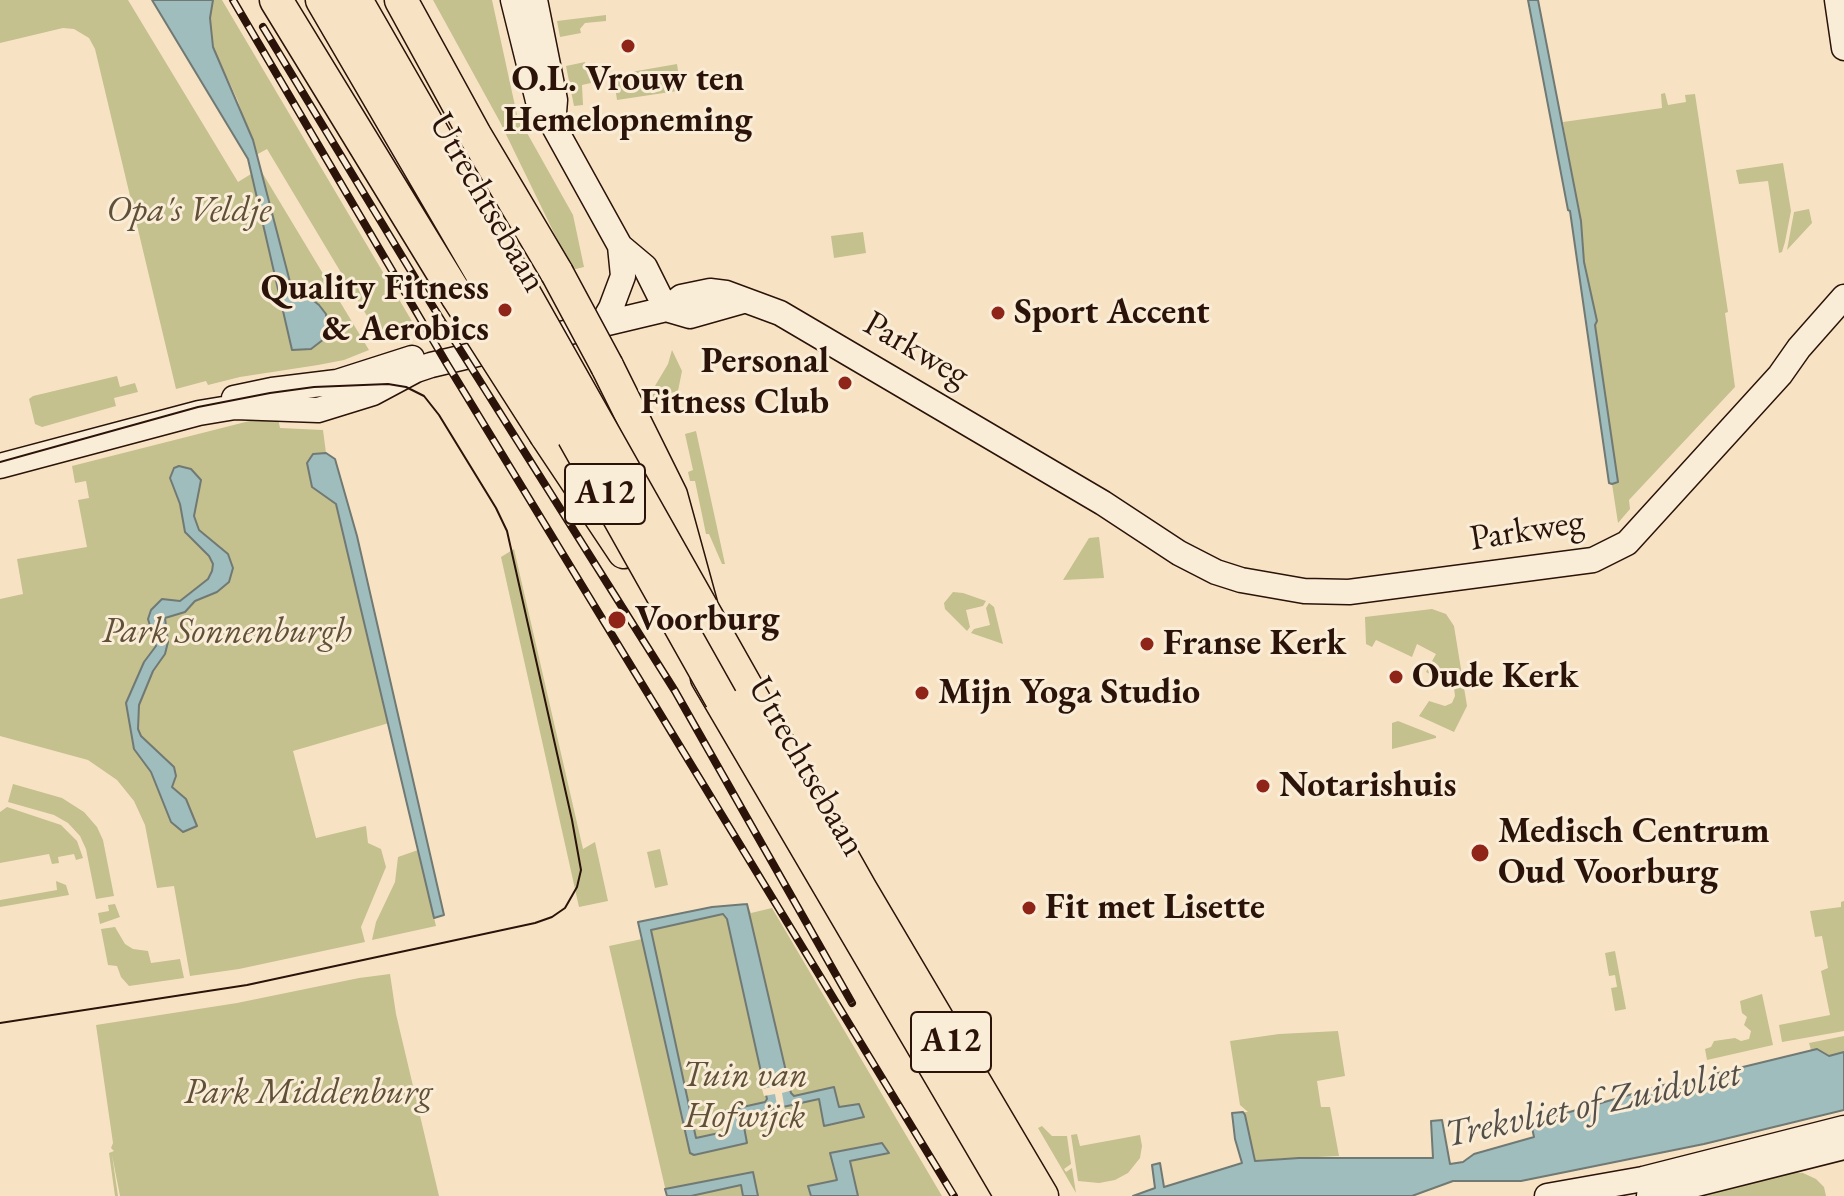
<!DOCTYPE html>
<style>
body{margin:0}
canvas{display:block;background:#f7e3c3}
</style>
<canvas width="1844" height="1196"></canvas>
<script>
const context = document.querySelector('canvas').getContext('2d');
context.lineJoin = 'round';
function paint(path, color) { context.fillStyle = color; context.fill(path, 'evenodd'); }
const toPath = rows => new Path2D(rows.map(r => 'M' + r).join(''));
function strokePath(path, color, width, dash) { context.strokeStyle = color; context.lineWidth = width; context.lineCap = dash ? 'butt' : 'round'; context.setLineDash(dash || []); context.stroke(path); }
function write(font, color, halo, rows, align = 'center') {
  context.font = font + ' "EB Garamond",serif'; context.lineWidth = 6; context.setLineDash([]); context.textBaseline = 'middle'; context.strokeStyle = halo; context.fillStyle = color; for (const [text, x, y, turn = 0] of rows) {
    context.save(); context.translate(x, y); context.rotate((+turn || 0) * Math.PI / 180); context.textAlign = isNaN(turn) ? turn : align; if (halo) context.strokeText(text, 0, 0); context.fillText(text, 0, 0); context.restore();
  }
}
paint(toPath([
 [0,0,128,0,238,182,251,174,292,349,290,282,260,169,369,350,344,360,318,365,240,377,208,385,206,381,176,389,95,49,89,38,74,29,63,28,0,43],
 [213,0,222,0,413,323,376,331,267,149,256,155,238,101,213,47,210,18],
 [433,0,492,0,517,115,573,215,584,267,572,270,500,122],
 [606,15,606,21,585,23,580,29,581,33,560,37,557,21],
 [585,62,586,68,589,67,591,83,582,85,583,105,574,106,566,66],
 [677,64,679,77,675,78,677,91,617,100,614,80,631,78,631,72],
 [1665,93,1668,105,1686,102,1685,95,1695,94,1728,312,1725,313,1735,387,1629,500,1630,509,1618,523,1612,484,1615,481,1563,122,1662,108,1661,94],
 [1783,163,1791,211,1785,242,1782,252,1779,253,1768,181,1739,184,1736,170],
 [1809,209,1812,223,1787,250,1794,212],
 [863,232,866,253,834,258,831,236],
 [672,350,682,371,678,391,636,403,652,391,668,364],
 [117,376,120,387,135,383,138,392,114,398,116,406,42,427,35,424,29,399,33,396],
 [277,414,280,428,323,430,326,453,317,456,314,454,336,504,389,723,293,751,316,838,366,826,368,843,381,849,386,867,361,927,365,942,239,969,190,976,174,886,157,888,145,825,134,801,117,780,88,760,0,736,0,599,23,594,17,559,87,547,78,500,89,498,86,481,75,483,72,466],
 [696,431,725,564,722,564,709,534,706,534,695,481,690,481,688,472,693,470,685,434],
 [1099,537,1104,578,1063,580,1089,538],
 [514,549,583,849,595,842,608,901,579,907,501,557],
 [953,592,963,593,986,601,983,606,966,610,970,627,967,631,945,609,944,603],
 [989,603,994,607,1003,644,971,633,974,629,990,625,986,608],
 [1432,609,1446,614,1454,626,1467,706,1454,732,1419,716,1429,701,1445,706,1452,703,1455,696,1454,688,1449,683,1426,672,1436,654,1417,644,1412,657,1376,640,1372,647,1366,644,1365,617],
 [1398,721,1436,736,1436,738,1392,749,1392,723],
 [13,784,62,798,84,812,97,827,103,840,114,896,96,899,86,849,80,836,68,823,54,815,8,802],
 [7,807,61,825,77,841,83,858,76,860,74,854,58,857,59,863,52,864,49,854,0,863,0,812],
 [660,849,668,885,655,888,647,852],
 [418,850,436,926,372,940,376,922,395,882,398,857],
 [56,881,66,885,69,895,0,907,0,900,57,890],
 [1844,901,1844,1031,1782,1042,1779,1025,1830,1015,1821,971,1828,968,1822,936,1815,937,1810,911,1841,907,1841,902],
 [115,904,120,917,100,924,98,913,109,911,108,905],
 [747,904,751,913,772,908,942,1196,667,1196,609,946,642,939,638,922,712,907],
 [115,927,125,944,133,949,148,951,151,963,180,959,184,978,129,986,121,977,117,966,108,965,101,929],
 [1615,951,1626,1009,1615,1011,1611,988,1617,987,1615,975,1609,976,1605,953],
 [390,974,396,1014,439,1196,120,1196,112,1155,118,1196,115,1196,109,1153,114,1151,111,1148,113,1143,96,1025,237,1003,359,978],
 [1762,994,1773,1045,1707,1060,1705,1049,1711,1047,1714,1041,1735,1038,1741,1041,1749,1039,1751,1031,1744,1025,1747,1017,1742,1013,1740,1001],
 [1338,1031,1345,1076,1317,1081,1321,1107,1330,1107,1339,1156,1255,1160,1243,1112,1248,1112,1240,1105,1230,1041,1279,1034],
 [1844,1036,1844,1052,1829,1056,1817,1049,1811,1050,1809,1043],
 [1042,1126,1052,1136,1067,1136,1071,1164,1064,1169,1066,1172,1072,1168,1076,1193,1038,1128],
 [1077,1134,1080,1146,1140,1135,1142,1146,1140,1158,1128,1173,1115,1180,1099,1183,1078,1181,1071,1135],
 [1791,1172,1803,1173,1816,1179,1824,1187,1826,1196,1694,1196]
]), '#c4c18f');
const water = toPath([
 [152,0,213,0,210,18,213,47,253,140,290,282,319,305,326,314,327,326,324,339,311,349,292,350,248,159,152,0],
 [1528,0,1538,0,1581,221,1584,262,1597,321,1595,325,1618,482,1612,484,1609,483,1570,211,1568,210,1528,0],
 [326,453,335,459,357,536,444,915,434,918,336,504,312,487,307,463,313,454,326,453],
 [179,466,191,469,201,480,194,516,199,530,228,554,233,568,229,582,217,592,195,601,185,612,165,618,168,642,165,654,153,671,139,705,138,729,141,736,174,767,176,776,172,787,186,799,197,826,183,832,171,822,151,772,134,749,126,703,144,662,156,646,148,619,151,610,162,599,180,601,208,579,212,571,213,564,209,556,185,532,180,504,170,478,174,468,179,466],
 [747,904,791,1093,794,1096,834,1087,839,1107,859,1104,864,1117,824,1126,819,1099,742,1116,747,1143,694,1155,690,1153,638,922,712,907,747,904],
 [723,914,727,919,767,1099,765,1102,725,1111,728,1131,696,1138,651,930,723,914],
 [1817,1049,1829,1056,1844,1052,1844,1110,1704,1144,1521,1181,1453,1181,1412,1196,1133,1196,1155,1188,1152,1165,1160,1163,1164,1187,1242,1163,1235,1139,1232,1113,1243,1112,1245,1115,1255,1161,1299,1158,1433,1158,1431,1121,1442,1120,1450,1164,1463,1162,1474,1154,1534,1137,1531,1123,1678,1081,1681,1090,1711,1084,1710,1075,1817,1049],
 [882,1143,889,1153,850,1161,858,1196,811,1196,808,1186,837,1180,830,1153,882,1143],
 [753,1172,758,1196,743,1196,741,1185,691,1196,667,1196,665,1189,753,1172]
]);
paint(water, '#9fbdbc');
strokePath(water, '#717974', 2);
paint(toPath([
 [791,1083,793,1090,782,1093,785,1110,778,1111,775,1094,764,1096,762,1089]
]), '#f7e3c3');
const secondary = toPath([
 [513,0,540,109,553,125,620,246,623,276,611,308,603,322],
 [535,0,555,100,553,125],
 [1837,0,1844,48],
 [620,246,645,267,666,309],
 [666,309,690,316,743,301],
 [234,398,272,390,337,382,412,358],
 [0,466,199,413,235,407,318,410,373,393,416,370,431,365,666,309,681,297,710,291,726,293,780,313,1103,503,1179,553,1216,572,1241,580,1304,591,1349,592,1593,560,1627,543,1780,375,1799,348,1844,297],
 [1547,1196,1643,1179,1844,1128],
 [1649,1196,1844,1147]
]);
const highway = toPath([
 [276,0,457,296],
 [322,0,490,288],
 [356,0,518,282],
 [401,0,475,135,557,273],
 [607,366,671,495,702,608,860,888,1042,1196],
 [546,435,624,552],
 [707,678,1011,1196]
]);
strokePath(secondary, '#2b1309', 27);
strokePath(highway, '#2b1309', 35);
strokePath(secondary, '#faedd8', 24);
strokePath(highway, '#f7e3c3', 32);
strokePath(toPath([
 [0,462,198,407,270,393,314,387,388,384,406,387,424,396,439,415,496,508,507,531,572,820,581,870,577,887,565,908,552,917,535,923,247,985,0,1023]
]), '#2b1309', 2);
const rail = toPath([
 [233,0,447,364,954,1196],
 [263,27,420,286,675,691,852,1003]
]);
strokePath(rail, '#2b1309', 8);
strokePath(rail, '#faedd8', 5, [15]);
const highwayBridge = toPath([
 [557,273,607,366],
 [518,282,702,608],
 [490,288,721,699],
 [457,296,546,435]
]);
strokePath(highwayBridge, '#2b1309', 35, []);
strokePath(highwayBridge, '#f7e3c3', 32);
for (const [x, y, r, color] of [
 [628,46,8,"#8f2418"],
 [505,310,8,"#8f2418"],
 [998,313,8,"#8f2418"],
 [845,383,8,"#8f2418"],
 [617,620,10,"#8f2418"],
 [1147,644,8,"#8f2418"],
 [1396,677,8,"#8f2418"],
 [922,693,8,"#8f2418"],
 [1263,786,8,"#8f2418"],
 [1480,853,10,"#8f2418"],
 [1029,908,8,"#8f2418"]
]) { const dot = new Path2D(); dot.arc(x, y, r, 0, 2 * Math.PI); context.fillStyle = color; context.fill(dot); strokePath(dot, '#faedd8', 3); }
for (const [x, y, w] of [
 [605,494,80],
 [951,1042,80]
]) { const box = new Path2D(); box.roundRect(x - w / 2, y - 30, w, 60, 6); context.fillStyle = '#faedd8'; context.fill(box); strokePath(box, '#2b1309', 2); }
write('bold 34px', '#2b1309', null, [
 ["A12",605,494],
 ["A12",951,1042]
]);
write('bold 36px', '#2b1309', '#faedd8', [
 ["O.L. Vrouw ten",628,80,"center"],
 ["Hemelopneming",628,121,"center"],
 ["Quality Fitness",489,289,"right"],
 ["& Aerobics",489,330,"right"],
 ["Sport Accent",1014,313],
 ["Personal",829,362,"right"],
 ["Fitness Club",829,403,"right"],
 ["Voorburg",635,620],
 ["Franse Kerk",1163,644],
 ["Oude Kerk",1412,677],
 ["Mijn Yoga Studio",938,693],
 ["Notarishuis",1279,786],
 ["Medisch Centrum",1498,832],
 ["Oud Voorburg",1498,873],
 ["Fit met Lisette",1045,908]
], 'left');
write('36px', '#2b1309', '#faedd8', [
 ["Utrechtsebaan",487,203,60],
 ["Parkweg",916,350,30],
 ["Parkweg",1527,531,-9],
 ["Utrechtsebaan",806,767,60]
]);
write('italic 36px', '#615038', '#faedd8', [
 ["Opa's Veldje",189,211],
 ["Park Sonnenburgh",227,632],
 ["Tuin van",745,1076],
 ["Hofwijck",745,1117],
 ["Park Middenburg",308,1093]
]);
write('italic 38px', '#544e48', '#faedd8', [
 ["Trekvliet of Zuidvliet",1593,1105,-12]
]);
</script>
